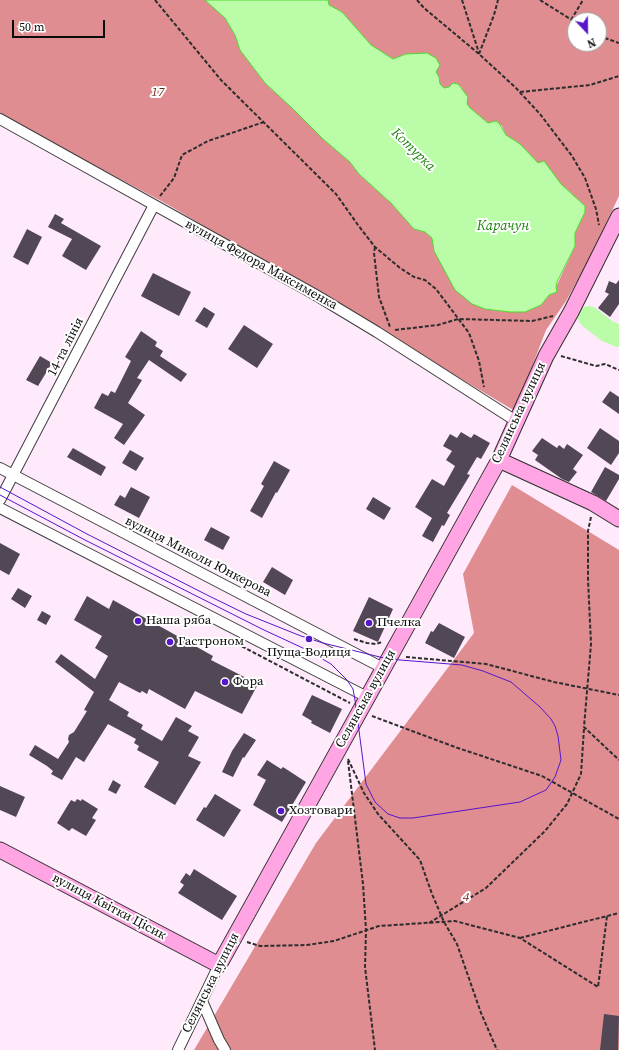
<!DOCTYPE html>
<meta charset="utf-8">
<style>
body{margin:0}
#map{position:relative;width:619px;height:1050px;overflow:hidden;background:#ffeafb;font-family:"Source Serif 4",serif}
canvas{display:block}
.north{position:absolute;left:567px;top:12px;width:40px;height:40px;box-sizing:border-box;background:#fff;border:1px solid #9d9d9d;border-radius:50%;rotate:158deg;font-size:11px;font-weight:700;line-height:16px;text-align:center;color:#0b0b0b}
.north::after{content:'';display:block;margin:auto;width:14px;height:18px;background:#5616c9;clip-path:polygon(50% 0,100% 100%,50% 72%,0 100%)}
.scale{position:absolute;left:12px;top:20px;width:93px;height:18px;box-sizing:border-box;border:2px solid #0b0b0b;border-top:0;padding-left:5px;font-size:12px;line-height:14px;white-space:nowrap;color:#0b0b0b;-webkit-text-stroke:3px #fff;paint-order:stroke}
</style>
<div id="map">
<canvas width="619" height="1050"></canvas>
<div class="north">N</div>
<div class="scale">50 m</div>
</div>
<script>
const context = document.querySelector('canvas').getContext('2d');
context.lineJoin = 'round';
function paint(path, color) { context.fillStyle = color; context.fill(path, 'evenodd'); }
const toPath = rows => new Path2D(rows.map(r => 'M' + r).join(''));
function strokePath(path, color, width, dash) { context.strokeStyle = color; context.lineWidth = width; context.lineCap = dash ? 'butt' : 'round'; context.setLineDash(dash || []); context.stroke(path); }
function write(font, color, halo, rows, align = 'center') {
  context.font = font + ' "Source Serif 4",serif'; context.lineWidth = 4; context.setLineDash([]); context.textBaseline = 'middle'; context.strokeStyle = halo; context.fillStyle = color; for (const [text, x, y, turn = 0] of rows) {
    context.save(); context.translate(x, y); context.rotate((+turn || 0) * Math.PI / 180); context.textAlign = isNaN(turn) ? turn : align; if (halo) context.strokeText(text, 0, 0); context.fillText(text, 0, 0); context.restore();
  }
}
paint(toPath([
 [0,0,205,0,225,18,235,35,240,50,265,83,291,107,323,139,350,162,359,174,391,203,414,229,425,232,432,238,434,251,485,309,510,312,525,312,541,305,556,287,575,246,575,233,585,212,585,206,561,184,544,161,538,163,520,144,506,135,502,126,496,121,488,123,470,108,467,104,462,88,458,84,453,83,449,87,444,88,440,84,439,77,436,72,406,54,393,59,371,45,342,12,329,5,328,0,619,0,619,196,587,263,566,301,546,330,515,411,165,203,0,115],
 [575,20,599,20,599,44,575,44],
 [512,485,619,550,619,1050,194,1050,316,843,474,633,463,574]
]), '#df8d91');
const water = toPath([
 [205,0,328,0,329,5,342,12,371,45,393,59,406,54,427,53,436,58,440,65,436,72,439,77,440,84,444,88,449,87,453,83,458,84,468,97,467,104,470,108,488,123,496,121,499,123,506,135,520,144,538,163,544,161,561,184,585,206,585,212,575,233,575,246,557,282,556,287,557,292,549,295,541,305,525,312,510,312,485,309,472,304,455,290,434,251,432,238,425,232,414,229,391,203,359,174,350,162,323,139,291,107,265,83,240,50,235,35,225,18,205,0]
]);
paint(water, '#bbfca8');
strokePath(water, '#4bdb28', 1);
strokePath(toPath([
 [589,317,607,331,619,336]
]), '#bbfca8', 22);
paint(toPath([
 [55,214,64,219,61,223,101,246,86,270,62,256,72,239,48,227],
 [27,229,42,237,28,265,13,257],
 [153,273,191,292,179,316,141,296],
 [619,280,619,304,610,317,598,308,609,294,605,292,609,281,616,284],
 [204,307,215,314,207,328,195,321],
 [244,325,273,344,257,368,228,349],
 [141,331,157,342,155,346,163,351,160,356,187,374,181,382,149,360,137,378,142,380,128,403,145,415,124,445,114,438,123,424,94,408,102,393,108,396,111,391,115,393,131,361,125,357],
 [40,356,52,363,38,386,26,380],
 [610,391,619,397,619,414,602,402],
 [600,428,619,441,619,453,611,465,587,448],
 [461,432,471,438,474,434,490,443,481,459,477,457,467,474,470,475,447,513,450,515,444,526,442,525,433,542,422,536,432,518,415,507,432,479,444,486,455,466,446,460,452,451,443,446,450,434,457,438],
 [542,438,557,448,559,445,564,449,567,444,583,455,573,469,577,472,569,482,562,479,535,460,538,455,532,451],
 [73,448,106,467,101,476,67,457],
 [130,450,144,458,136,471,122,463],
 [274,461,290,470,277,493,276,492,262,518,250,511,264,486,261,484],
 [605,467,619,475,619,479,606,501,591,492],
 [131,487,150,497,139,518,114,505,120,495,125,498],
 [373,497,391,508,384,520,366,509],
 [211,527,230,537,223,550,204,540],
 [0,543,20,554,9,575,0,570],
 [272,567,293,580,285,595,263,582],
 [18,588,32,596,25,608,11,599],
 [87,596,109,609,113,600,213,656,211,660,258,684,242,714,195,691,185,709,149,689,147,694,142,691,140,693,119,682,109,700,129,712,127,716,143,725,141,729,162,741,176,717,192,726,188,731,199,737,188,756,201,762,175,805,144,787,159,762,137,750,139,746,134,743,136,739,108,724,84,762,76,757,62,780,51,774,53,771,47,766,29,755,35,745,58,759,69,742,68,739,69,735,74,732,87,711,84,710,94,692,55,662,61,654,95,679,108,656,95,648,102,636,74,620],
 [369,597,393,609,378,642,353,631],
 [42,611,51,616,46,625,37,620],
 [439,623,465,637,454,658,425,643,431,631,433,632],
 [312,695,342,709,330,733,311,723,312,721,302,715],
 [244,733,256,740,244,758,243,757,233,777,222,772,232,751],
 [267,760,281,769,283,767,306,782,282,822,253,805,266,780,257,775],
 [113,780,121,785,116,794,108,790],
 [0,786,25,797,16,817,0,810],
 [215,794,241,810,224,837,196,820,204,807,206,808],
 [77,799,81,801,82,799,98,809,92,818,96,820,86,836,72,828,69,831,57,823,71,800,75,802],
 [194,869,237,896,222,920,178,893,184,885,180,882,186,873,190,876],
 [604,1014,619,1016,618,1050,600,1050]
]), '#524755');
const street = toPath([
 [0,119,314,294,377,332,516,421],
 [0,468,383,668],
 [0,500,154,205],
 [0,508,367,697],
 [202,1001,219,1040,225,1050],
 [178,1050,219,965]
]);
const secondary = toPath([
 [499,460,593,503,619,519],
 [0,850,219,965,499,460,546,356,571,312,619,216]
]);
strokePath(street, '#3e3e3e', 12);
strokePath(secondary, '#2d2d2d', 17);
strokePath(toPath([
 [155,0,221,80,336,194,358,225,375,247,400,268,414,277,425,280,436,289,469,333,479,361,484,387],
 [417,0,424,8,479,54,515,87,540,114,572,156,585,178,596,209,599,225],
 [462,0,479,53],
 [540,0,575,22],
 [571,20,583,0],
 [599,36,619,43],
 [479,54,494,15,498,0],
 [520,92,590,85,619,76],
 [160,196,174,178,182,155,208,141,264,122],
 [375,247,374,253,379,297,390,327],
 [395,330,438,325,458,319,532,321,553,316],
 [561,356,596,366,605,364,619,370],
 [591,517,588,531,588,579,591,644,584,727,619,760],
 [226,638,350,703],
 [354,639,367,643,376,644,382,642],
 [406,657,486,664,554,682,619,695],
 [372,716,455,747,542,776,619,819],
 [348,759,364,793,378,814,420,860,432,894,444,922,457,944,481,1013,497,1050],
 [348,761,363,884,366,930,365,967,375,1050],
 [429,923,486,888,545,831,567,804,581,774,584,728],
 [520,938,619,913],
 [247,942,260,946,307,945,334,941,379,926,455,921,520,938,598,987,607,916]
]), '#2d2d2d', 2, [4, 2]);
strokePath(street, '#fff', 10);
strokePath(secondary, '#ffa5e4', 15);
strokePath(toPath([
 [0,487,87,534,209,596,246,614,301,636,323,643,388,659,462,665,483,671,511,682,540,707,551,719,555,726,558,736,561,760,555,777,546,790,520,802,413,818,400,818,388,814,375,802,366,784,355,700,353,689,347,680,331,664,305,649,264,630,85,540,0,495]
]), '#5616c9', 1);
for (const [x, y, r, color] of [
 [138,621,4,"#5616c9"],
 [369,623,4,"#5616c9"],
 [309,639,4,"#5616c9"],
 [170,642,4,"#5616c9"],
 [225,682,4,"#5616c9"],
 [281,811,4,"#5616c9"]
]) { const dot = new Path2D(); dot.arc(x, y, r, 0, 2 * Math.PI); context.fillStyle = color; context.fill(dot); strokePath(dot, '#fff', 1.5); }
write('italic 13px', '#692716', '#fff', [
 ["17",158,93],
 ["4",466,898]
]);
write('13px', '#0b0b0b', '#fff', [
 ["вулиця Федора Максименка",261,265,29],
 ["14-та лінія",66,347,-63],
 ["Селянська вулиця",519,413,-65],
 ["вулиця Миколи Юнкерова",198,557,27],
 ["Селянська вулиця",366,699,-61],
 ["вулиця Квітки Цісик",109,907,28],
 ["Селянська вулиця",211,983,-63]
]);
write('13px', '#0b0b0b', '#fff', [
 ["Наша ряба",146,621],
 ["Пчелка",377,623],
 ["Гастроном",178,642],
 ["Пуща-Водиця",309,653,"center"],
 ["Фора",233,682],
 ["Хозтовари",289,811]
], 'left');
write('italic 14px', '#1e830b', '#fff', [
 ["Котурка",413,150,44],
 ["Карачун",503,226]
]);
</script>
